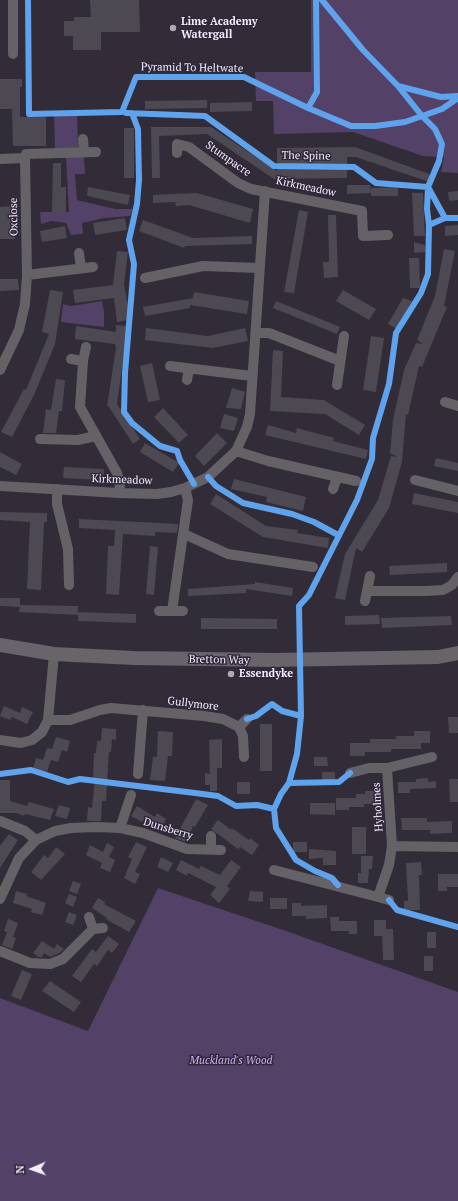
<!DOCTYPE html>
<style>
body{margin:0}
#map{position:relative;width:458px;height:1201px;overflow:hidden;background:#312c37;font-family:"PT Serif",serif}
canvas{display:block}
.north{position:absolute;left:12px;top:1149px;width:40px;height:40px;-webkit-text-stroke:3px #30273b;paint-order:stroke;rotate:268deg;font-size:11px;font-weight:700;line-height:16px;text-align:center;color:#f3edfa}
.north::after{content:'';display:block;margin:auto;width:14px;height:18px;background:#f3edfa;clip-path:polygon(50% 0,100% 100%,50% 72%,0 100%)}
</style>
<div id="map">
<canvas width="458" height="1201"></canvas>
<div class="north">N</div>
</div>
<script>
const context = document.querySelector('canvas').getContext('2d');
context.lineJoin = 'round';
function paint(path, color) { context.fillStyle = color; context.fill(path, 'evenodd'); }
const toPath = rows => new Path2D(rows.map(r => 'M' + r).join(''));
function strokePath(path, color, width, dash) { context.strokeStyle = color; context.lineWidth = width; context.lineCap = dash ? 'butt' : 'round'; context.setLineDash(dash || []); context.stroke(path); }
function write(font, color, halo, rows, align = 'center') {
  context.font = font + ' "PT Serif",serif'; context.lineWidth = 3; context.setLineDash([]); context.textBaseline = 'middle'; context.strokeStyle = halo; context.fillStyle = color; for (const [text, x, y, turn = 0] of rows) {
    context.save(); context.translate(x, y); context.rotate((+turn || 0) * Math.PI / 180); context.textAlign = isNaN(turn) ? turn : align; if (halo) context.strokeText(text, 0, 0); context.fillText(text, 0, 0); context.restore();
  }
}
paint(toPath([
 [311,0,458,0,458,173,441,172,444,157,423,156,353,132,274,134,273,101,256,101,255,72,311,72],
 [54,115,77,115,78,149,55,149],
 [66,157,84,157,85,174,75,174,77,200,115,209,133,209,130,216,104,218,82,223,83,234,71,235,66,223,51,221,41,224,40,212,69,212],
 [102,301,104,312,104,327,61,322,63,304,71,306],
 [158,888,286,931,458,992,458,1201,0,1201,0,998,88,1031]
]), '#544167');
paint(toPath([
 [90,0,139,0,140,32,101,32,101,50,73,50,73,36,64,36,64,21,74,21,74,17,91,17],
 [0,79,22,79,22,87,20,87,20,117,46,117,46,146,13,146,12,109,0,109],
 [207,100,207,108,145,109,145,101],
 [252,102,252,111,210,112,210,103],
 [151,127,211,127,277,171,277,148,355,147,432,175,429,182,356,157,347,157,347,178,274,179,207,134,159,136,160,178,152,178],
 [124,128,134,128,134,178,124,178],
 [53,163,61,163,61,187,66,187,66,212,52,212],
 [347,185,370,185,371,193,347,194],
 [88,187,130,195,128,205,87,196],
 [398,187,398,196,371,196,371,188],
 [458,191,458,200,449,201,448,192],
 [197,193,253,209,250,223,189,205,176,206,175,202,153,203,153,195],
 [412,193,423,193,425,236,414,236],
 [16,206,15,239,0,239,0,207],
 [299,210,308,212,294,293,284,292],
 [328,215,336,215,338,277,324,278,323,262,329,262],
 [125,218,127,230,95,235,93,223],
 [143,220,193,238,252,236,252,244,185,246,184,248,139,231],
 [458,225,458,235,445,236,445,226],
 [65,226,67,238,42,242,40,231],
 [414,242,425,245,425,252,414,253],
 [444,249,455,251,444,306,447,307,422,367,419,366,408,415,406,414,402,462,389,508,362,552,356,548,345,600,335,598,345,554,378,500,391,456,397,457,390,453,393,420,404,370,416,343,423,344,417,340,435,296],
 [117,251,128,252,124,284,129,312,128,320,117,322,114,298,75,303,73,290,113,285],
 [409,258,419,258,420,288,410,288],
 [0,279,18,279,19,290,0,291],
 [50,290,63,292,55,344,34,395,12,437,1,432,24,389,26,390,49,334,42,332],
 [343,290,376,309,369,320,336,301],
 [194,292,249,301,247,314,190,305,190,308,145,316,143,307,193,298],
 [403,298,412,301,397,329,388,324],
 [276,301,340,327,337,334,273,308],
 [116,325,128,326,117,404,140,439,133,444,109,407,107,406,116,348,115,344,75,339,76,326,116,332],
 [146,328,208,336,245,328,248,341,213,348,145,340],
 [371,336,384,338,376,392,363,390],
 [273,350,283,351,281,397,324,400,365,425,359,435,325,414,270,411],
 [152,363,160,400,148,402,140,366],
 [56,379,65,380,62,411,59,411,56,433,43,433,46,409,51,410],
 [232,388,245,392,241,409,226,408],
 [163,408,188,435,179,443,154,417],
 [224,414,238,418,234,431,220,428],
 [268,425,296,433,297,428,334,438,333,441,368,450,366,459,265,435],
 [217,433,227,443,204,466,195,456],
 [145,443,179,463,173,472,140,452],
 [0,452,22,464,16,475,0,467],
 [436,458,458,463,458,471,434,466],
 [64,467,104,469,103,480,63,478],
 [234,479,306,497,303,511,266,502,267,497,231,489],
 [414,493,458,502,458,513,412,504],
 [216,494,266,526,298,530,297,533,329,538,328,548,263,537,210,504],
 [0,512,47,513,47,522,44,522,41,590,27,589,30,522,0,520],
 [79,519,178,524,177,533,155,532,155,536,123,534,119,595,106,594,108,546,114,546,115,530,79,528],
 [150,546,158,547,154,595,146,594],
 [447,563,447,572,390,575,389,566],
 [255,582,293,588,292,596,246,589,246,593,188,596,188,589,255,584],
 [0,598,20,598,20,605,78,606,78,612,136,614,136,623,78,621,78,615,19,612,20,607,0,606],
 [379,615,380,624,345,625,345,616],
 [451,616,452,625,382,628,381,618],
 [201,618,277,619,277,629,201,629],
 [4,706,20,713,22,707,33,712,27,724,12,717,10,720,0,716],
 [448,717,458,717,458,733,449,733],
 [260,724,272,724,272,771,260,771],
 [102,728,116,729,116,740,112,739,111,752,109,752,106,801,102,801,101,821,87,821,88,807,92,808,95,778,93,777,94,753,96,753,97,741,101,741],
 [158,731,173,732,172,756,168,756,165,781,150,780,153,757,157,757],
 [414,731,430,731,430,743,421,743,421,749,391,749,391,752,365,752,365,756,350,756,350,743,370,743,370,739,396,739,396,736,414,736],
 [56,737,70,741,67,752,62,750,58,762,51,760,47,772,33,768,36,758,43,760,47,748,52,749],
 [222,739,222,768,217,768,217,791,210,791,210,785,205,785,205,773,210,774,209,740],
 [314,757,327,757,328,766,314,766],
 [322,772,335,772,335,780,322,780],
 [428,778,428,782,436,781,436,788,410,789,410,793,398,793,398,782,416,782,416,779],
 [449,779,458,779,458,802,450,802],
 [0,780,10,780,10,801,27,806,29,802,54,809,50,820,25,814,24,816,16,813,0,813],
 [237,782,250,782,250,794,237,794],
 [365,791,377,791,377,804,364,804,364,807,349,807,349,810,336,810,336,798,356,798,356,794,365,794],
 [196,799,208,805,202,815,195,827,193,826,186,842,175,838],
 [310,803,335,803,335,815,310,814],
 [59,805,70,808,67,819,55,816],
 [137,806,155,817,157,813,166,819,160,830,143,820,142,822,131,816],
 [401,818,427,818,427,822,452,821,452,833,430,834,430,830,402,830],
 [218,820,231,830,232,828,249,840,250,838,259,845,252,855,240,847,238,849,211,829],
 [352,827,366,827,366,854,352,854],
 [9,834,18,840,0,868,0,846],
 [136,842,147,847,135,872,140,874,135,884,124,878,132,859,128,857],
 [293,842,307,842,307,852,293,852],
 [107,843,114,847,109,857,115,860,110,872,100,868,102,863,86,855,90,845,103,852],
 [56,847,65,854,41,880,31,872,44,855,48,858],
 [309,849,336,851,336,865,323,865,323,858,309,859],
 [361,856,373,856,372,869,369,869,368,883,358,883,358,873,361,873],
 [161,857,173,863,168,872,157,867],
 [181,860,199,869,201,866,220,875,231,860,241,867,227,886,230,889,219,903,210,895,216,887,188,873,187,876,176,870],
 [421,862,422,875,419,875,420,910,404,910,404,901,408,901,406,863],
 [438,874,458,874,458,887,447,887,447,891,438,891],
 [73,881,81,884,77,894,69,891],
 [16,891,27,894,26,896,46,903,42,915,31,912,32,909,13,903],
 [250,891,263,892,263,902,248,901],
 [69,894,77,897,73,907,65,903],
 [98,898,105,902,104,904,136,921,129,932,106,919,107,918,92,908],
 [270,898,287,898,287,909,270,909],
 [292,903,301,903,301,906,327,905,327,918,306,919,306,916,292,916],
 [69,912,77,915,73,925,65,922],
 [330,917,339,917,339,921,357,921,357,934,349,934,349,931,331,931],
 [8,919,18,923,13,937,16,938,12,949,2,945,7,932,4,931],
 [374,920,386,920,386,929,393,929,394,960,383,960,382,936,374,936],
 [427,932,436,932,436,948,427,948],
 [108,936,119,944,112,953,108,950,97,966,94,964,81,982,72,976,92,949,96,952],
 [42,941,54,949,57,944,64,949,59,953,50,957,44,953,42,957,38,957,33,953],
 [424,956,433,956,433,971,424,971],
 [22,970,32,974,21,1000,11,996],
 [50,981,81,1002,74,1012,42,991]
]), '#4d4952');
strokePath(toPath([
 [13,0,13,54],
 [83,139,84,152],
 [177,153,177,144,189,147,238,183,251,189,362,211,363,236,388,235],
 [0,159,25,158,26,154,96,152],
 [79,253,81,268],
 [27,275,93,267],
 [145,278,203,266,259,268],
 [256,333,269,333,340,361],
 [71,359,83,361,80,407,117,473,120,484,119,493],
 [83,361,86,347],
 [170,366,252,376],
 [0,370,19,330,25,304,27,275,25,158],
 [187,380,189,369],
 [337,385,344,336],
 [445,402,458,406],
 [40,439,78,440,96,436],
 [236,451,268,461,356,481],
 [415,480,458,491],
 [0,486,119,493,157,494,171,492,185,488,208,477,236,451,247,427,250,414,265,191],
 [57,489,57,504,68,549,69,585],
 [333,489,337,478],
 [184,534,228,554,313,567],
 [370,576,367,591,426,591,443,590,452,585,458,577],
 [365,601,367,591],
 [159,611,183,611],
 [172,611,188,500,185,488],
 [48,720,70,720,100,710,111,708,204,716,223,719,239,727,243,736,244,757],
 [239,727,247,719],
 [0,740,21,743,32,740,42,732,48,720,54,654],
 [387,768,432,757],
 [350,773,369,768,387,768,392,846],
 [138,774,143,710],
 [0,821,25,831,36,840],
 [120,828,131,795],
 [211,849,211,836],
 [274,870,378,897],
 [0,899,19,858,36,840,55,831,71,828,96,827,120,828,143,833,187,849,221,850],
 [389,900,378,897,389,865,392,846,458,847],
 [89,917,93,929,103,928],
 [0,951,30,963,50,964,63,959,93,929]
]), '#646267', 10);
strokePath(toPath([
 [0,645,54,654,134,658,274,660,438,657,458,653]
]), '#67646b', 14);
strokePath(toPath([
 [28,0,29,114,122,112,136,77,244,77,308,108,351,126,375,126,405,122,442,109,458,98],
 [322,0,363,50,398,86,441,97,458,96],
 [398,86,422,116,435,129,442,144,439,161,428,187,427,209,429,225],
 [308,108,317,92,316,0],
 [126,113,205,116,274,166,354,167,376,183,428,187,445,218,458,218],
 [132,113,138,129,139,180,137,204,129,240,134,264,125,373,124,412,132,423,160,446,177,451,180,460,194,484],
 [208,477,216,486,243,503,292,514,314,522,338,535],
 [247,719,256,716,272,704,282,711,301,716],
 [0,774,31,770,68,782,80,779,195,793,218,796,236,806,257,805,274,809],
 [289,783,339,782,350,773],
 [338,885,332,878,315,871,296,860,276,828,274,809,281,794,289,783,297,754,301,716,299,606,309,595,357,500,372,459,373,438,389,384,396,333,421,293,428,274,429,225,445,218],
 [389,900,397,910,458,927]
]), '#60a3ed', 6);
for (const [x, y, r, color] of [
 [173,28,4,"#afa9b6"],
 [231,674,4,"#afa9b6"]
]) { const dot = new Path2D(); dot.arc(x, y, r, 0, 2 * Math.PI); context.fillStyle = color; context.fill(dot); strokePath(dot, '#30273b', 1.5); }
write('bold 11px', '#f3edfa', '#30273b', [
 ["Lime Academy",181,22],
 ["Watergall",181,35],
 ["Essendyke",239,674]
], 'left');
write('11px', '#f3edfa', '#30273b', [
 ["Pyramid To Heltwate",192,68,1],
 ["The Spine",306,156,1],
 ["Stumpacre",228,159,35],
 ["Kirkmeadow",306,187,12],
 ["Oxclose",14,217,-91],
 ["Kirkmeadow",122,480,2],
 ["Bretton Way",219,660,1],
 ["Gullymore",193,704,7],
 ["Hyholmes",378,807,-93],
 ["Dunsberry",168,829,17]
]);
write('italic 11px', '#d3affa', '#30273b', [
 ["Muckland's Wood",231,1061]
]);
</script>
